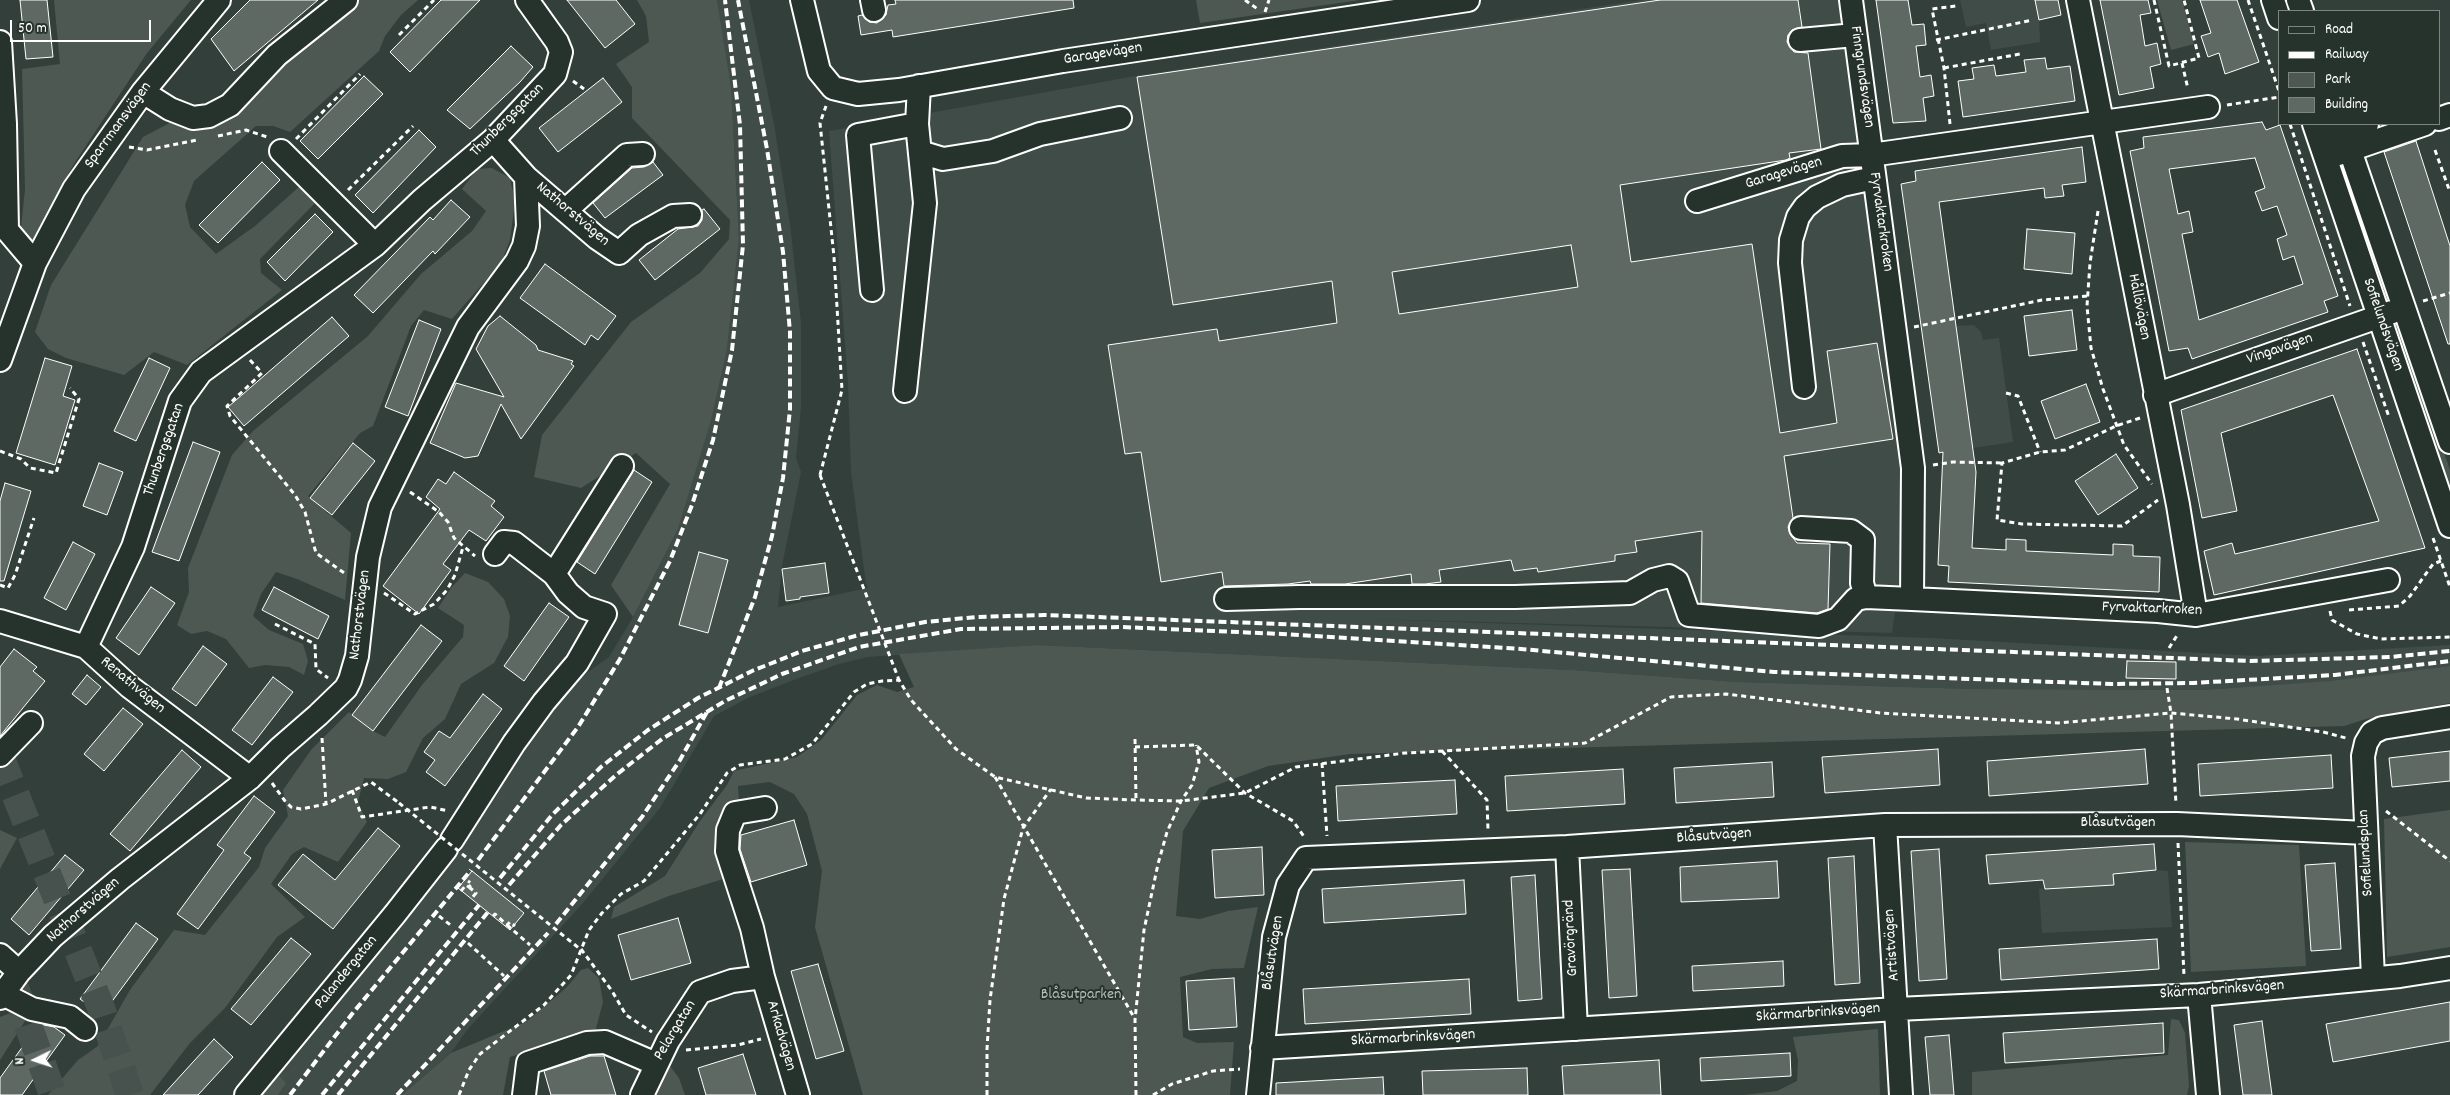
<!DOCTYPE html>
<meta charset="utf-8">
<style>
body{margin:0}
#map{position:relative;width:2450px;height:1095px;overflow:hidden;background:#333f3a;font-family:Dekko,sans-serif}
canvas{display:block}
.legend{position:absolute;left:2278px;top:10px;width:162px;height:115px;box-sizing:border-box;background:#26332d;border:1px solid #7d8581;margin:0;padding:6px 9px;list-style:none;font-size:15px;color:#fff}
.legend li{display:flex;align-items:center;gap:10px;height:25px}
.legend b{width:25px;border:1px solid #7d8581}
.north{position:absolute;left:10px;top:1035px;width:50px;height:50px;-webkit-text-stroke:4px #26332d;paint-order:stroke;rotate:266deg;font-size:14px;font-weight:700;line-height:20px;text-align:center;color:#fff}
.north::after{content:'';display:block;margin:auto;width:18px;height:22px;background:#fff;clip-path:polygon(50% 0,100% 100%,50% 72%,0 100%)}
.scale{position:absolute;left:10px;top:20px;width:141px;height:22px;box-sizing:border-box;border:2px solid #fff;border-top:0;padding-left:6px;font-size:15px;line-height:18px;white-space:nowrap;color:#fff;-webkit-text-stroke:4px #26332d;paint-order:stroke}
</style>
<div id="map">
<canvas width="2450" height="1095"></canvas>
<ul class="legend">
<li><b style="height:6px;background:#26332d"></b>Road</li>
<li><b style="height:6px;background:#fff"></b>Railway</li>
<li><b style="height:14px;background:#4d5853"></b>Park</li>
<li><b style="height:14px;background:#5f6964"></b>Building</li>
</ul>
<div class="north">N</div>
<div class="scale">50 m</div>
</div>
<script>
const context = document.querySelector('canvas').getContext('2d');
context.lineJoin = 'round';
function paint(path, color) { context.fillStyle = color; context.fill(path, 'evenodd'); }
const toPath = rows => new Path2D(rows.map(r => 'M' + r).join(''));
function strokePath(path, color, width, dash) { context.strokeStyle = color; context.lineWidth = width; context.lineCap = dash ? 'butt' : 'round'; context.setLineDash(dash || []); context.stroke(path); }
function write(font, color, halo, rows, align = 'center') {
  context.font = font + ' Dekko,sans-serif'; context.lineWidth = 4; context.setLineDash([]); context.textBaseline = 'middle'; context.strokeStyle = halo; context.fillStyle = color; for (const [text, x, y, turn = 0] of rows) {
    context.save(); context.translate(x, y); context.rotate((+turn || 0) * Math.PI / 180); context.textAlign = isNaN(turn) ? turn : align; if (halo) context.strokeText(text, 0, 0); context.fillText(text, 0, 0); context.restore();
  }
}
paint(toPath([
 [717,0,749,0,774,124,790,224,801,323,801,408,796,458,801,472,782,566,778,607,868,588,866,584,851,472,848,384,829,131,1141,75,1641,0,1839,0,1915,467,1892,633,1369,619,1930,638,2258,656,2450,645,2450,666,2329,682,2202,690,1973,689,1737,682,1572,670,1037,645,868,657,839,664,799,678,750,697,714,716,660,808,583,903,467,1030,451,1053,402,1095,278,1095,286,1083,278,1074,386,945,476,825,549,710,577,680,609,657,633,617,678,529,700,455,727,349,739,239,731,86],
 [1960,0,2058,0,2061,15,2039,20,2040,42,1991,50,1986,23,1966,27],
 [1974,325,1981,332,1983,340,1999,338,2013,442,1973,448,1956,326],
 [2156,870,2168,871,2172,927,2042,933,2039,889,2114,885,2113,874]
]), '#404c47');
paint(toPath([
 [54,0,191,0,147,53,72,167,52,206,41,233,29,248,19,246,25,189,22,69,60,64],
 [356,0,418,0,401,15,385,36,379,51,290,132,273,126,256,126,194,181,185,205,190,227,216,254,255,226,299,187,315,203,260,259,261,273,282,290,187,365,154,352,124,375,66,358,48,349,35,332,51,285,143,137,175,120,203,113],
 [637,0,717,0,731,86,739,239,727,349,711,420,678,529,633,617,611,585,670,484,636,453,581,488,534,477,542,435,631,322,700,273,729,239,730,220,632,118,632,87,616,64,649,42,646,16],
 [1196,0,1360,0,1200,23],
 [2157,0,2182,0,2194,44,2171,50],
 [2342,165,2344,165,2381,271,2372,274,2338,166],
 [492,168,510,178,515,202,510,240,501,263,452,319,424,310,411,326,373,426,360,433,308,496,351,533,345,600,297,579,276,572,261,594,253,616,269,630,303,644,308,661,304,675,289,667,265,665,249,668,226,639,207,631,191,634,177,625,189,592,188,568,232,455,253,431,368,336,421,274,472,231,486,211,462,189,477,169],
 [2397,331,2403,333,2450,470,2450,503,2395,332],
 [465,573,488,582,504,599,510,616,508,637,494,663,461,684,445,719,423,738,406,772,388,779,364,778,358,802,367,822,338,862,304,847,292,854,271,884,305,917,277,937,225,1008,190,1043,150,1095,48,1095,78,1060,98,1046,130,990,174,930,205,935,259,867,265,848,288,816,283,790,311,750,349,712,369,729,385,737,422,685,463,637,464,625,438,608,451,588],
 [1037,645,1572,670,1737,682,1973,689,2203,690,2331,681,2450,666,2450,703,2366,719,2344,726,1350,754,1268,766,1209,788,1183,831,1176,916,1200,919,1228,911,1258,907,1244,968,1212,969,1180,977,1183,1037,1197,1043,1234,1042,1230,1095,863,1095,815,927,822,871,807,814,794,794,770,782,738,786,739,801,724,837,723,879,669,896,611,919,614,907,665,876,700,821,727,785,734,771,797,757,821,740,857,695,877,685,897,692,914,687,899,654],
 [2450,810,2450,947,2387,957,2384,819],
 [0,830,17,838,0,869],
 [2185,842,2299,845,2306,966,2191,972],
 [588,968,599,978,603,1002,595,1032,510,1057,503,1095,402,1095,451,1053,526,1022,567,987,581,970],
 [16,1011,29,1015,0,1060,0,1017],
 [2171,1019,2179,1020,2185,1033,2189,1086,2187,1095,1972,1095,1972,1072,2168,1055],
 [1878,1029,1880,1095,1744,1095,1777,1091,1797,1081,1798,1060,1793,1037],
 [667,1062,679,1078,685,1095,653,1095],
 [278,1074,286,1083,278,1095,259,1095]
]), '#4d5853');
const building = toPath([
 [20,0,47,0,53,57,26,59,20,0],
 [250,0,318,0,234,71,211,39,250,0],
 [441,0,480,0,410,72,390,52,441,0],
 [567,0,616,0,635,24,605,48,567,0],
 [895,0,1073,0,1074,8,893,37,892,30,861,35,858,16,862,15,869,22,877,23,886,15,888,5,896,4,895,0],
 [1660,0,1798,0,1802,27,1792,30,1788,35,1787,42,1794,52,1808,53,1821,149,1789,153,1790,158,1786,160,1620,185,1631,262,1752,244,1780,433,1837,423,1827,351,1877,343,1893,439,1784,456,1793,518,1788,527,1790,534,1797,543,1830,544,1828,609,1817,613,1701,603,1702,531,1635,541,1637,552,1615,555,1615,561,1538,572,1537,568,1514,571,1511,560,1439,570,1441,582,1425,584,1412,584,1411,574,1345,584,1311,584,1310,581,1288,584,1224,586,1222,572,1161,582,1141,452,1125,454,1108,345,1217,329,1219,341,1337,323,1332,281,1173,305,1137,77,1660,0],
 [1571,245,1578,287,1399,314,1392,272,1571,245],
 [1876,0,1908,0,1912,25,1924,24,1926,45,1916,46,1920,77,1931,75,1934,96,1923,98,1926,121,1893,123,1876,0],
 [2035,0,2058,0,2061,15,2039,20,2035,0],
 [2100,0,2148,0,2151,13,2140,15,2145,46,2157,43,2161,64,2150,67,2154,88,2119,95,2100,0],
 [2200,0,2237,0,2259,62,2225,74,2219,53,2208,57,2201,36,2211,33,2200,0],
 [511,46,533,67,520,82,470,129,447,110,511,46],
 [2045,58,2047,69,2070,66,2075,101,1963,117,1958,81,1974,79,1972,68,1994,65,1996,76,2026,72,2024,60,2045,58],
 [364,76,383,94,318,159,300,141,364,76],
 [603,78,622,102,558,152,539,128,603,78],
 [2262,122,2266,130,2280,125,2338,296,2324,301,2328,312,2192,359,2188,348,2169,351,2130,151,2144,148,2143,137,2262,122],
 [2255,158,2265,188,2255,192,2262,211,2277,206,2287,235,2277,239,2283,260,2294,256,2303,284,2199,320,2182,234,2193,232,2189,211,2178,214,2169,169,2255,158],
 [419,130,436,147,373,213,355,195,419,130],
 [2416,141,2450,246,2450,344,2448,344,2384,152,2416,141],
 [2082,147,2086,182,2062,185,2064,196,2045,198,2044,188,1939,202,1976,472,1972,548,2006,550,2006,539,2026,540,2026,551,2113,555,2113,544,2133,545,2133,556,2160,557,2159,592,1948,582,1949,566,1938,565,1943,452,1939,453,1901,184,1916,181,1915,171,2082,147],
 [262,162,280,180,218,243,199,225,262,162],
 [653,162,663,175,605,218,593,203,632,168,644,167,653,162],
 [451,200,470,217,435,254,433,251,373,313,354,295,430,217,433,220,451,200],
 [704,209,720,229,655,280,639,260,678,229,698,226,702,220,702,210,704,209],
 [315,214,333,232,285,281,267,262,315,214],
 [2027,229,2075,233,2072,274,2024,269,2027,229],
 [545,264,616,316,598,340,591,335,585,345,520,298,545,264],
 [2072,310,2077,350,2029,356,2024,316,2072,310],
 [500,316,536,345,538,350,573,361,571,364,574,366,521,439,501,404,478,456,465,458,430,443,456,383,504,397,476,349,488,326,500,316],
 [332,317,349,336,244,426,228,407,332,317],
 [419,320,441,329,408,416,385,407,419,320],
 [2357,349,2425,548,2214,595,2204,551,2232,543,2235,554,2379,521,2333,395,2221,433,2237,511,2202,518,2181,410,2357,349],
 [45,358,72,366,63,396,75,400,55,465,16,453,45,358],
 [149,358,170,368,136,441,114,431,149,358],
 [2086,384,2100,422,2055,439,2041,401,2086,384],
 [193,442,220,452,179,561,152,552,193,442],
 [353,443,375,461,332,515,310,498,353,443],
 [2116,454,2138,488,2098,515,2075,481,2116,454],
 [99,463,123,472,107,515,83,506,99,463],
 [634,470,652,482,595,574,577,562,634,470],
 [454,472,495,501,491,506,504,517,486,541,469,530,443,564,451,570,419,614,383,586,440,509,426,497,438,479,446,484,454,472],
 [5,483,31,491,4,581,0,581,0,501,5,483],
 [73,542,95,554,66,610,44,598,73,542],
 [699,552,728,560,708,633,679,625,699,552],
 [825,563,829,593,800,597,800,599,786,601,782,569,825,563],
 [151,587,175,603,139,655,116,638,151,587],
 [274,587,329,616,318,639,262,610,274,587],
 [549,603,569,617,524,681,504,666,549,603],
 [421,625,442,641,373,731,352,715,421,625],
 [203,646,227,664,196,706,172,689,203,646],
 [14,649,37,667,33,671,45,681,0,736,0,667,14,649],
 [2127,661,2176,662,2176,679,2126,678,2127,661],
 [87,675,101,687,86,705,72,694,87,675],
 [273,677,293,692,252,745,232,730,273,677],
 [483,694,502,709,445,786,426,772,435,760,424,752,439,731,450,738,483,694],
 [123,708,143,724,104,771,84,754,123,708],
 [1938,749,1940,785,1825,793,1822,757,1938,749],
 [2145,749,2148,784,1989,796,1987,761,2145,749],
 [182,750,201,767,130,851,110,834,182,750],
 [2450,751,2450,781,2392,787,2389,758,2450,751],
 [2331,755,2333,788,2200,796,2198,764,2331,755],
 [1772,762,1774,797,1676,803,1674,768,1772,762],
 [1623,769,1625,804,1507,811,1505,776,1623,769],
 [1455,780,1457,814,1338,821,1336,786,1455,780],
 [254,796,275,812,244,853,251,858,198,929,177,914,224,850,217,845,254,796],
 [794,820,807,865,751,882,740,849,741,835,794,820],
 [378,828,400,846,333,929,278,885,303,854,335,880,378,828],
 [2154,844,2156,870,2113,874,2114,885,2045,889,2043,880,1989,884,1986,855,2154,844],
 [1262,847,1264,895,1215,898,1212,850,1262,847],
 [1939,849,1947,979,1919,981,1911,851,1939,849],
 [65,855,84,870,29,935,11,919,65,855],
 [1854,856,1860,983,1835,985,1828,858,1854,856],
 [1777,861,1779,898,1681,902,1680,867,1777,861],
 [2335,863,2341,949,2311,951,2305,865,2335,863],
 [1630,869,1637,996,1609,998,1602,870,1630,869],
 [472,871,524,913,510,930,458,888,472,871],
 [1535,875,1542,999,1518,1001,1511,877,1535,875],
 [1464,880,1466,914,1324,923,1322,889,1464,880],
 [678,918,691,963,631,980,618,935,678,918],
 [136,923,158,939,102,1015,80,999,136,923],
 [291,938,311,954,251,1025,231,1009,291,938],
 [2157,939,2159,969,2001,980,1999,949,2157,939],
 [1783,961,1784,986,1693,991,1692,966,1783,961],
 [818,964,844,1051,816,1059,791,971,818,964],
 [1234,978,1237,1027,1189,1030,1186,981,1234,978],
 [1469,979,1471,1014,1305,1024,1303,989,1469,979],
 [2450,1002,2450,1041,2333,1062,2326,1024,2450,1002],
 [2262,1021,2272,1095,2243,1095,2234,1025,2262,1021],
 [2163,1023,2164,1053,2005,1063,2003,1033,2163,1023],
 [39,1024,54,1027,65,1035,22,1095,0,1095,0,1078,39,1024],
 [1949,1035,1954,1095,1930,1095,1925,1037,1949,1035],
 [214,1039,233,1057,198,1095,163,1095,214,1039],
 [1790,1053,1791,1076,1701,1081,1700,1058,1790,1053],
 [743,1054,756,1095,706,1095,698,1068,743,1054],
 [590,1056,604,1056,616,1095,551,1095,544,1071,590,1056],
 [1659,1060,1661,1095,1564,1095,1562,1066,1659,1060],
 [1527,1068,1528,1095,1423,1095,1422,1071,1527,1068],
 [1383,1077,1384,1095,1276,1095,1276,1083,1383,1077]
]);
paint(building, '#5f6964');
strokePath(building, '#fff', 1);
strokePath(toPath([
 [0,756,101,1008,130,1095],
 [14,985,53,1095]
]), '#47524e', 28, [28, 14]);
const minor = toPath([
 [802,0,819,71,833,88,858,94,899,90,1063,61,1468,0],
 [872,0,874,10],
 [1851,0,1913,468,1912,599,2158,611,2196,615,2388,580],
 [2078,0,2178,505,2196,615],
 [2273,0,2279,18],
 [2298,0,2302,11],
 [1800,40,1855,35],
 [0,42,5,124,7,230,35,263],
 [143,92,170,109,193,118,209,116,230,105,277,55,346,0],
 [2439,119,2450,115],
 [2314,124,2450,526],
 [2341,124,2450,442],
 [2330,135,2367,124],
 [281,151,375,245],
 [920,152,943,159,993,151,1040,134,1120,118],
 [2338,154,2425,124],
 [526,177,597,238,619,253,639,235,673,216,690,215],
 [1697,201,1842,156,1871,155,2208,107],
 [566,210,627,155,643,154],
 [872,290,858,135,917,124,919,86],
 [0,360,35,263,74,189,143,92,219,0],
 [1804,387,1790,263,1791,240,1798,217,1805,207,1817,197,1842,185,1874,178],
 [905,391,925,203,917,124],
 [2155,395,2392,312],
 [1801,528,1851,531,1863,540,1862,583,1866,597,1912,599],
 [554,574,622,466],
 [1226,599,1299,597,1515,597,1630,593,1653,580,1669,576,1677,581,1689,615,1819,626,1838,619,1856,599,1866,597],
 [0,621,86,647,130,687,250,778],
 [86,647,133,547,180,401,201,372,375,245,422,200,493,140,555,74,561,52,557,42,527,0],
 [0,755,31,723],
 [1885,825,1901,1095],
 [452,840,514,743,544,702,577,663,605,614,584,607,568,593,554,574,514,543,504,542,495,554],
 [1567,847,1576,1029],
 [0,955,19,972],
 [763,977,752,928,727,851,728,830,735,813,765,808],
 [2373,978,2363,756,2366,743,2372,733,2382,728,2450,717],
 [3,994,32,1009,70,1017,85,1029],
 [2199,995,2208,1095],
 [0,998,19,972,53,936,120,879,250,778,280,748,318,715,346,688,350,680,357,656,368,557,380,507,468,327,517,261,524,246,528,226,526,177,493,140],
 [1262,1048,1897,1009,2199,995,2400,976,2450,968],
 [246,1095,395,914,446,849],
 [524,1095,528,1063,587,1043,605,1042,656,1064],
 [642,1095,668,1041,700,992,732,981,763,977,798,1095],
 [1258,1095,1274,937,1288,885,1306,858,1567,847,1885,825,2177,824,2366,833]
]);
strokePath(minor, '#fff', 26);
strokePath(toPath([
 [1245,0,1259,10],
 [2154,0,2169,66,2199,58,2184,0],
 [2248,0,2279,91],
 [1265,12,1269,0],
 [399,35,434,0],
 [1936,40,2033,20],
 [2182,63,2188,89],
 [1944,68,2020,54],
 [573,81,584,89],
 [2227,105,2279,97],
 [1950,124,1944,68,1932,9,1956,6],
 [2290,124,2350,306],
 [218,136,246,130,267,137],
 [296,139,360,74],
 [129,147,147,150,197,140],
 [2435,150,2450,192],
 [348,190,413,126],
 [2098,211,2090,263,2087,306,2091,348,2103,389,2124,445,2152,484],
 [2423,301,2450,293],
 [1914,327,2042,300,2088,296],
 [2363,342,2389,417],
 [250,360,262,373,227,406,230,416,295,495,305,512,316,553,347,575],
 [2006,393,2018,396,2040,452],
 [2140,418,2116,426,2065,450,2040,452,2002,463,1997,520,2022,524,2122,526,2158,500],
 [0,451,21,459,30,468,56,473,79,399,70,388],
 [1933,465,1953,462,2002,463],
 [820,475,842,390,834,257,820,123,826,106],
 [410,492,439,512,448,522,454,538,475,556],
 [2433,538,2450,587],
 [0,585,8,588,15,575,34,518],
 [384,593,415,614,434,604,447,590,455,575,463,547],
 [2349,610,2399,606,2410,596,2433,564,2441,561],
 [2330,611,2332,620,2357,634,2381,639,2450,637],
 [275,624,315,644,316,669,328,678],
 [2169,648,2178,634],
 [2167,688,2171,713,2176,804],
 [322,738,326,804],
 [1135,739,1136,800],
 [1135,747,1196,745,1245,793,1293,821,1305,838],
 [1442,751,1487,800,1488,830],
 [1322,763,1327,836],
 [995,777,1135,1019],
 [272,783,285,801,291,807,301,809,326,804,371,782,399,803],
 [352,790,362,817,430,807,449,811],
 [2386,811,2450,861],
 [2178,843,2184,976],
 [469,887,476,893,471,899],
 [461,891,466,885,469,887,472,884,468,881],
 [439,916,453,927],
 [493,916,495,914,507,925,510,922,515,926],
 [507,925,530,945],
 [468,943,504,976],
 [581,949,612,991,626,1015,652,1032],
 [686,1050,738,1045,761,1039],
 [459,1095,469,1070,480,1054,544,1005,571,975,589,930,602,913,621,894,644,881,700,814,727,773,740,765,785,759,812,744,854,692,867,684,882,681,899,680,911,700,956,749,995,777,1086,798,1136,800,1181,801,1245,793,1296,767,1405,753,1585,743,1671,697,1726,694,1881,713,2058,723,2171,713,2237,719,2323,732,2346,738],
 [987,1095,987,1049,990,1000,1004,899,1023,828,1051,789],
 [1136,1095,1135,1020,1144,930,1158,864,1167,832,1181,801,1192,785,1199,762,1196,745],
 [1153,1095,1172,1084,1213,1071,1240,1069]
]), '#fff', 3, [5, 4]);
strokePath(minor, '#26332d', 22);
strokePath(toPath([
 [719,688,755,597,772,536,783,478,790,409,790,332,783,252,767,149,738,0],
 [478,860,578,727,620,659,670,561,692,505,713,440,732,350,743,245,740,125,725,0],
 [500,878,552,815,601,767,648,730,698,698,752,671,802,651,859,635,925,622,976,617,1044,615,2250,661,2390,657,2450,651],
 [509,885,561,825,616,775,662,739,725,701,782,674,859,647,961,629,1122,627,1282,634,1521,649,1774,672,2112,684,2193,683,2335,675,2450,661],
 [556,924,642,817,680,760,708,710],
 [290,1095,352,1014,471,870],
 [322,1095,479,905],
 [338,1095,488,912],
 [397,1095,548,933]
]), '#fff', 4, [8, 4]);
strokePath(toPath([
 [820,475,899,680],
 [399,803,580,949]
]), '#fff', 3, [5, 4]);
write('16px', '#fff', '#26332d', [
 ["Garagevägen",1103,55,-9],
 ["Finngrundsvägen",1861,77,82],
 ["Thunbergsgatan",508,121,-45],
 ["Sparrmansvägen",119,126,-54],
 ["Garagevägen",1784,174,-17],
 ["Nathorstvägen",572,215,40],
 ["Fyrvaktarkroken",1880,222,82],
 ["Hållövägen",2138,307,79],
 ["Sofielundsvägen",2382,325,71],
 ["Vingavägen",2280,350,-19],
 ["Thunbergsgatan",165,450,-71],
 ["Fyrvaktarkroken",2152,610,2],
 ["Nathorstvägen",361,615,-83],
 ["Renathvägen",132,686,40],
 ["Blåsutvägen",2118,824],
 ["Blåsutvägen",1714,837,-4],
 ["Sofielundsplan",2367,853,-93],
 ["Nathorstvägen",84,911,-41],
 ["Gravörgränd",1572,938,-93],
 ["Artistvägen",1893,945,-94],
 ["Blåsutvägen",1274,953,-81],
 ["Palandergatan",347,973,-51],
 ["Skärmarbrinksvägen",2222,991,-4],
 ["Skärmarbrinksvägen",1818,1014,-4],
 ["Pelargatan",676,1031,-59],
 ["Arkadvägen",780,1036,74],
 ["Skärmarbrinksvägen",1413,1039,-3]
]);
write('16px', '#b8bcba', '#26332d', [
 ["Blåsutparken",1081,996]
]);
</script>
